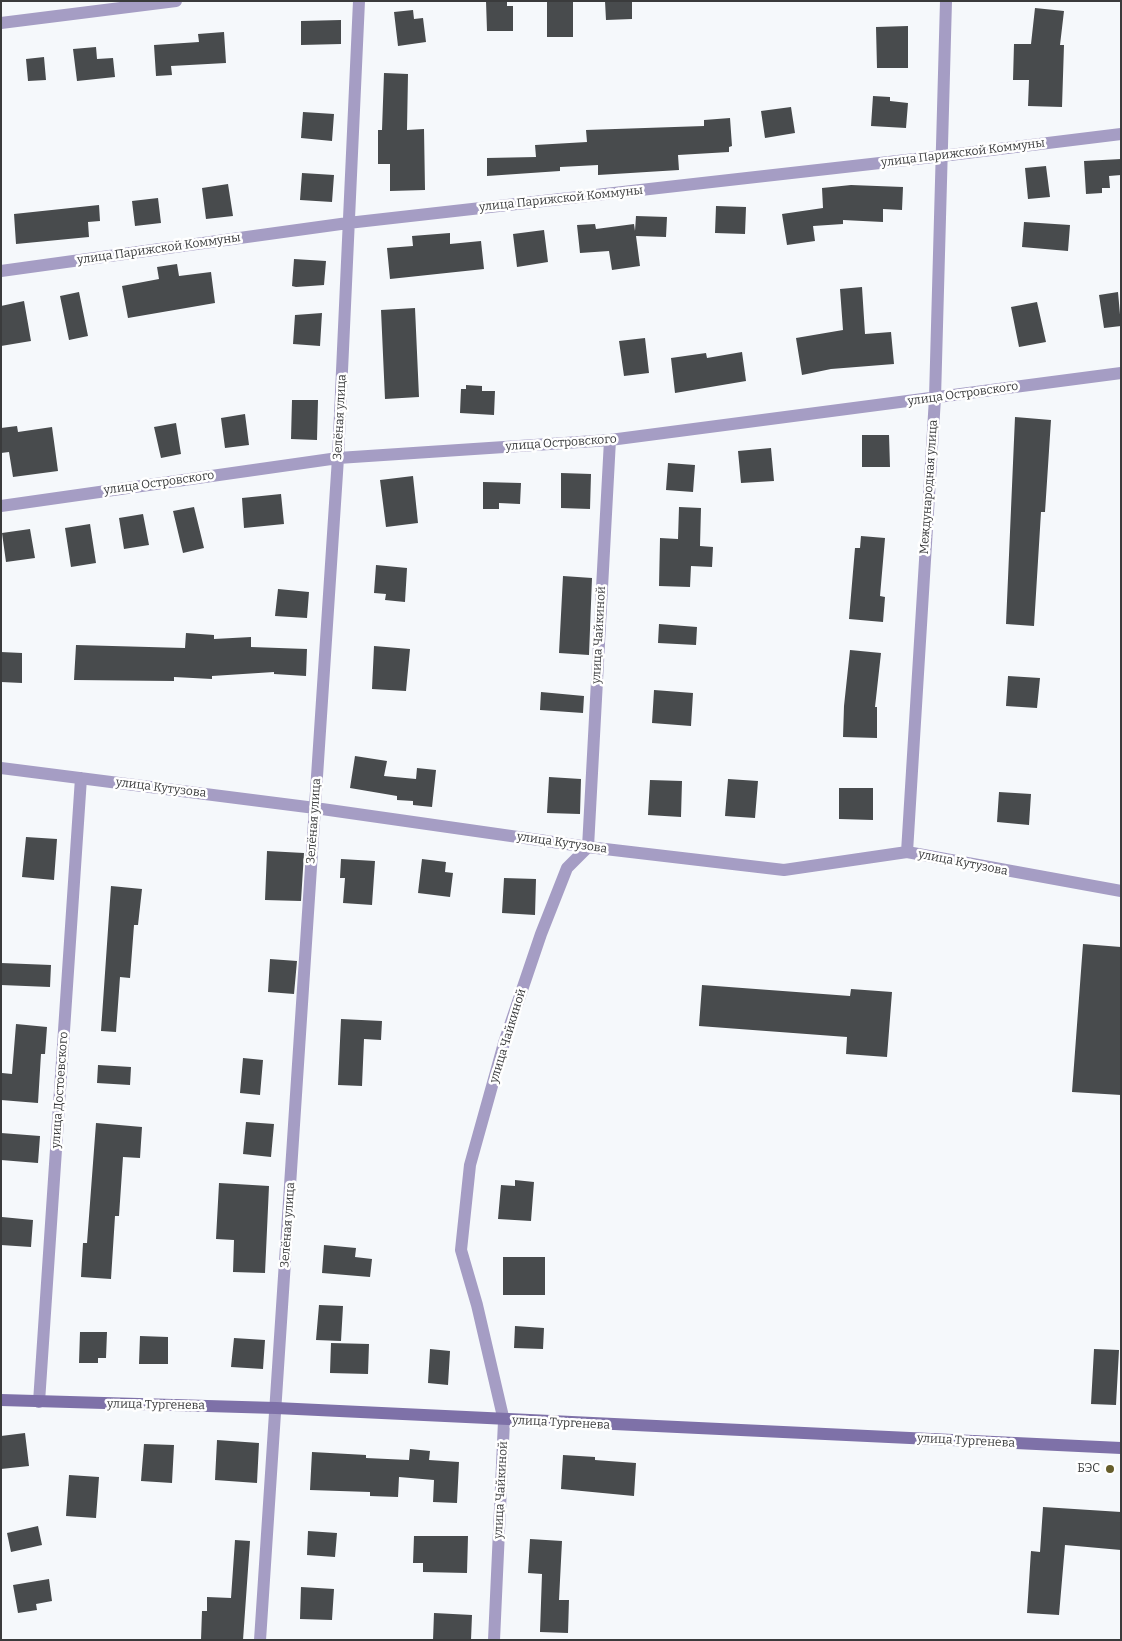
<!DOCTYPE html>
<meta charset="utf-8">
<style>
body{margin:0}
#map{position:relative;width:1122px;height:1641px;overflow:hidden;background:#f5f8fb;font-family:Bitter,serif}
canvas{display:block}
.frame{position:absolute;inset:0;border:2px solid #3a3b3c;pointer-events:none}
</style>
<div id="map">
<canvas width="1122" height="1641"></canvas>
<div class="frame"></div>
</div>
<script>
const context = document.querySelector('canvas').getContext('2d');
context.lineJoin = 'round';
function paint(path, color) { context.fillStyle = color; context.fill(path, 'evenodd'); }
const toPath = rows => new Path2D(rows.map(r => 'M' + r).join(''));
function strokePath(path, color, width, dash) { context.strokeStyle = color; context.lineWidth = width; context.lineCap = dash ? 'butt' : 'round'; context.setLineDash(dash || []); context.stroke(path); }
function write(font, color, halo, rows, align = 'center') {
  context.font = font + ' Bitter,serif'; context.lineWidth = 5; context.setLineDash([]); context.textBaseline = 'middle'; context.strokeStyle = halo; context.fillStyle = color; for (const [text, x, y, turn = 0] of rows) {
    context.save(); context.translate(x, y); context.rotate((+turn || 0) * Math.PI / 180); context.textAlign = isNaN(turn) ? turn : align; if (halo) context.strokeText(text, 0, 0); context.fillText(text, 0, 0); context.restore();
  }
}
paint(toPath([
 [486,1,507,1,507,6,513,6,513,31,487,31],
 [547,1,573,1,573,37,547,37],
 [605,1,632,1,632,19,606,20],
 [1035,8,1064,11,1060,45,1064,45,1062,107,1028,106,1029,80,1013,80,1014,44,1031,44],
 [413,10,414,19,423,18,426,42,398,46,394,12],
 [341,20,341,44,301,45,301,21],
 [908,26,908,68,877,68,876,27],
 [224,32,226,63,171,66,172,75,156,76,154,45,199,42,198,34],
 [96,47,97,59,113,58,115,77,77,81,73,49],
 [44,57,46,80,28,81,26,59],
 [384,73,408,74,407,130,424,129,425,190,390,191,390,164,378,164,378,130,382,130],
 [873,96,890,97,890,101,908,103,906,128,871,126],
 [791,107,795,133,765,138,761,111],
 [303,112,334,114,332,141,301,138],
 [730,118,732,146,729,147,729,152,678,155,679,170,598,175,598,165,560,167,560,171,487,176,487,158,536,157,535,145,587,142,586,130,704,126,704,120],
 [1121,159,1121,175,1109,176,1110,188,1102,188,1102,193,1086,194,1084,161],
 [1046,166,1050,197,1028,199,1025,168],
 [302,173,334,175,332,202,300,200],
 [228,184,233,216,206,219,202,188],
 [851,185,903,187,902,210,883,209,883,222,843,220,843,224,813,226,815,241,787,245,782,214,823,208,822,188],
 [158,198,161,223,135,226,132,201],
 [99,205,100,221,88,222,89,237,16,244,14,214],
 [716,206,746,207,745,234,715,233],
 [636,216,667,217,666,237,636,236,640,266,612,270,609,251,580,253,577,225,595,224,596,229,634,224,635,231],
 [1024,222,1070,225,1068,251,1022,247],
 [544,230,548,262,517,267,513,234],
 [450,233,450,244,481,241,484,269,390,279,387,248,413,246,412,236],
 [294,259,326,261,324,285,296,287,292,286],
 [177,264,179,276,211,272,215,303,128,318,122,286,159,279,157,267],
 [862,287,865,334,891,332,894,364,831,369,802,375,796,338,843,330,840,289],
 [79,292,88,336,69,340,60,296],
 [1118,292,1121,326,1104,328,1099,295],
 [24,301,31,341,1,346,1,306],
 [1037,302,1046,342,1019,347,1011,307],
 [415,308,419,397,385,399,381,310],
 [322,313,320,346,293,344,295,315],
 [645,338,649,373,624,376,619,341],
 [742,352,746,381,675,393,671,358,706,353,707,358],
 [466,385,482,386,482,391,495,391,494,415,460,413,461,389,466,389],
 [292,400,318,400,317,440,291,439],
 [245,414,249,445,225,448,221,418],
 [1015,417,1051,420,1045,512,1041,512,1034,626,1006,624],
 [176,423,181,454,161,458,154,427],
 [17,426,18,432,52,427,58,471,13,477,9,452,1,453,1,428],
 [862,435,889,435,890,467,862,467],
 [771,448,774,481,741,483,738,451],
 [668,463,695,465,693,492,666,490],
 [561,473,591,474,590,509,561,508],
 [413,476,418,523,386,527,380,480],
 [483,482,521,483,520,504,499,503,499,509,483,509],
 [281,494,284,524,244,528,242,498],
 [194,507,204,548,183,553,173,511],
 [679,507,701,508,700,546,713,547,712,567,691,566,690,587,659,586,660,538,678,539],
 [143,514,149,545,124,549,119,518],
 [90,524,96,563,71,567,65,528],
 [30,529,35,558,6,562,2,533],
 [861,536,885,538,880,596,885,597,883,622,849,619,855,548,860,548],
 [376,565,407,568,405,602,385,600,386,594,374,593],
 [563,576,592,578,589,655,559,653],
 [278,589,309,592,307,618,275,616],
 [659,624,697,627,696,645,658,643],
 [186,633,214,635,214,639,251,637,251,647,307,649,306,676,274,674,274,672,212,676,212,679,174,677,174,681,74,680,76,645,185,648],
 [374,646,410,649,406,691,372,689],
 [850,650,881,653,875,707,877,707,877,738,843,737,844,706],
 [1,652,22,653,22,683,1,682],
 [1008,676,1040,678,1037,708,1006,706],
 [654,690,693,693,691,726,652,723],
 [541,692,584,696,583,713,540,710],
 [355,756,387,761,384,776,416,779,417,768,436,770,432,807,413,805,413,801,397,800,397,796,350,788],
 [549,777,581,779,580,814,547,813],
 [728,779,758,781,755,818,725,816],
 [650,780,682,781,681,817,648,815],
 [839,788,873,788,873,820,839,819],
 [999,792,1031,794,1029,825,997,822],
 [26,837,57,839,54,880,22,877],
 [267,851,304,853,301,901,265,900],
 [341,859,375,861,372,905,343,903,345,878,340,878],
 [422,859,446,862,445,872,453,873,450,897,418,893],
 [504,878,536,879,535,915,502,913],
 [111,886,142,889,138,925,134,925,130,978,120,977,116,1032,101,1031],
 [1083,944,1121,947,1121,1095,1072,1092],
 [270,959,297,961,294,994,268,992],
 [1,963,51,965,50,987,1,985],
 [702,985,850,996,851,989,892,992,887,1057,846,1054,847,1037,699,1026],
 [341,1019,382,1021,381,1040,364,1039,362,1086,338,1085],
 [16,1024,47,1027,45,1054,41,1054,38,1103,1,1100,2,1073,12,1074],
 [243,1058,263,1060,260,1095,240,1093],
 [98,1065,131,1067,130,1085,97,1083],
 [246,1122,274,1124,271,1157,243,1154],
 [96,1123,142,1127,140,1158,123,1157,119,1216,115,1216,111,1279,81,1277,83,1243,87,1243],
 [1,1133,40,1136,38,1163,1,1160],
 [515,1180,534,1182,531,1221,498,1219,501,1185,515,1186],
 [219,1183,269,1186,265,1273,233,1272,234,1240,216,1239],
 [2,1217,33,1220,31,1247,1,1245],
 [324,1245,356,1248,355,1257,372,1259,370,1277,322,1273],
 [503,1257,545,1257,545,1295,503,1295],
 [319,1305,343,1306,341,1341,316,1340],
 [515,1326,544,1328,543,1349,514,1348],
 [80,1332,107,1332,106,1358,98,1358,98,1363,79,1363],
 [140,1336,168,1337,168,1364,139,1364],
 [234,1338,265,1340,263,1369,231,1367],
 [331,1343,369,1344,368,1374,330,1373],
 [430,1349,450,1351,448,1385,428,1383],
 [1094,1349,1119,1350,1116,1405,1091,1404],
 [25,1433,29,1466,1,1469,1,1436],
 [217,1440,259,1443,257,1483,215,1480],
 [144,1444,174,1445,172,1483,141,1481],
 [410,1449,430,1451,429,1460,459,1462,457,1503,433,1502,434,1480,399,1477,398,1497,370,1496,370,1492,310,1490,312,1452,366,1455,366,1458,409,1460],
 [563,1455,595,1457,595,1460,636,1463,634,1496,561,1489],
 [69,1475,99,1477,96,1518,66,1516],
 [1043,1507,1121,1512,1121,1550,1065,1545,1059,1615,1027,1613,1031,1551,1040,1552],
 [38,1526,42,1545,11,1552,7,1533],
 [308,1531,337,1533,335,1557,307,1555],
 [414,1536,468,1536,467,1573,423,1572,423,1563,413,1563],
 [530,1539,562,1541,559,1600,569,1600,568,1633,540,1632,542,1574,528,1573],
 [235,1540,250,1541,243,1640,201,1640,202,1611,207,1611,207,1597,231,1598],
 [49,1579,52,1601,36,1604,37,1610,18,1613,13,1585],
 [301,1587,334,1589,332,1620,300,1619],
 [434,1613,472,1615,471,1640,433,1640]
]), '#484b4d');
strokePath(toPath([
 [1,23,176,1],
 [1,271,348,223,942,156,1121,134],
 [1,506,338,458,610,440,1121,373],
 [1,768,315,808,588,847,784,870,907,852,1121,891],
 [907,852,935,398,946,1],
 [39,1402,81,778],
 [260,1640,338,458,359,1],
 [494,1640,504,1421,477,1305,461,1250,470,1165,504,1043,541,934,567,868,588,847,610,440]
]), '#a59dc4', 12);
strokePath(toPath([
 [1,1400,276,1408,1121,1448]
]), '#7e71a8', 12);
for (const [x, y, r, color] of [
 [1110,1469,5,"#665e2b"]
]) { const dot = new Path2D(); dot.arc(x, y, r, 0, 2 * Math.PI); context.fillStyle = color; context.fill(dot); strokePath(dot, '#fff', 2); }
write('12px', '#3a3b3c', '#fff', [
 ["улица Парижской Коммуны",963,153,-7],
 ["улица Парижской Коммуны",561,199,-6],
 ["улица Парижской Коммуны",159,249,-8],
 ["улица Островского",963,394,-8],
 ["Зелёная улица",340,417,-87],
 ["улица Островского",561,443,-4],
 ["улица Островского",159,483,-8],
 ["Международная улица",929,487,-86],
 ["улица Чайкиной",599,635,-87],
 ["улица Кутузова",161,788,7],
 ["Зелёная улица",314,821,-86],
 ["улица Кутузова",562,843,8],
 ["улица Кутузова",963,863,11],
 ["улица Чайкиной",508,1036,-73],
 ["улица Достоевского",60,1090,-86],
 ["Зелёная улица",288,1225,-86],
 ["улица Тургенева",156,1405,1],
 ["улица Тургенева",561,1423,3],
 ["улица Тургенева",966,1441,3],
 ["улица Чайкиной",501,1490,-87]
]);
write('12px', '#3a3b3c', '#fff', [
 ["БЭС",1100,1469]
], 'right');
</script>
